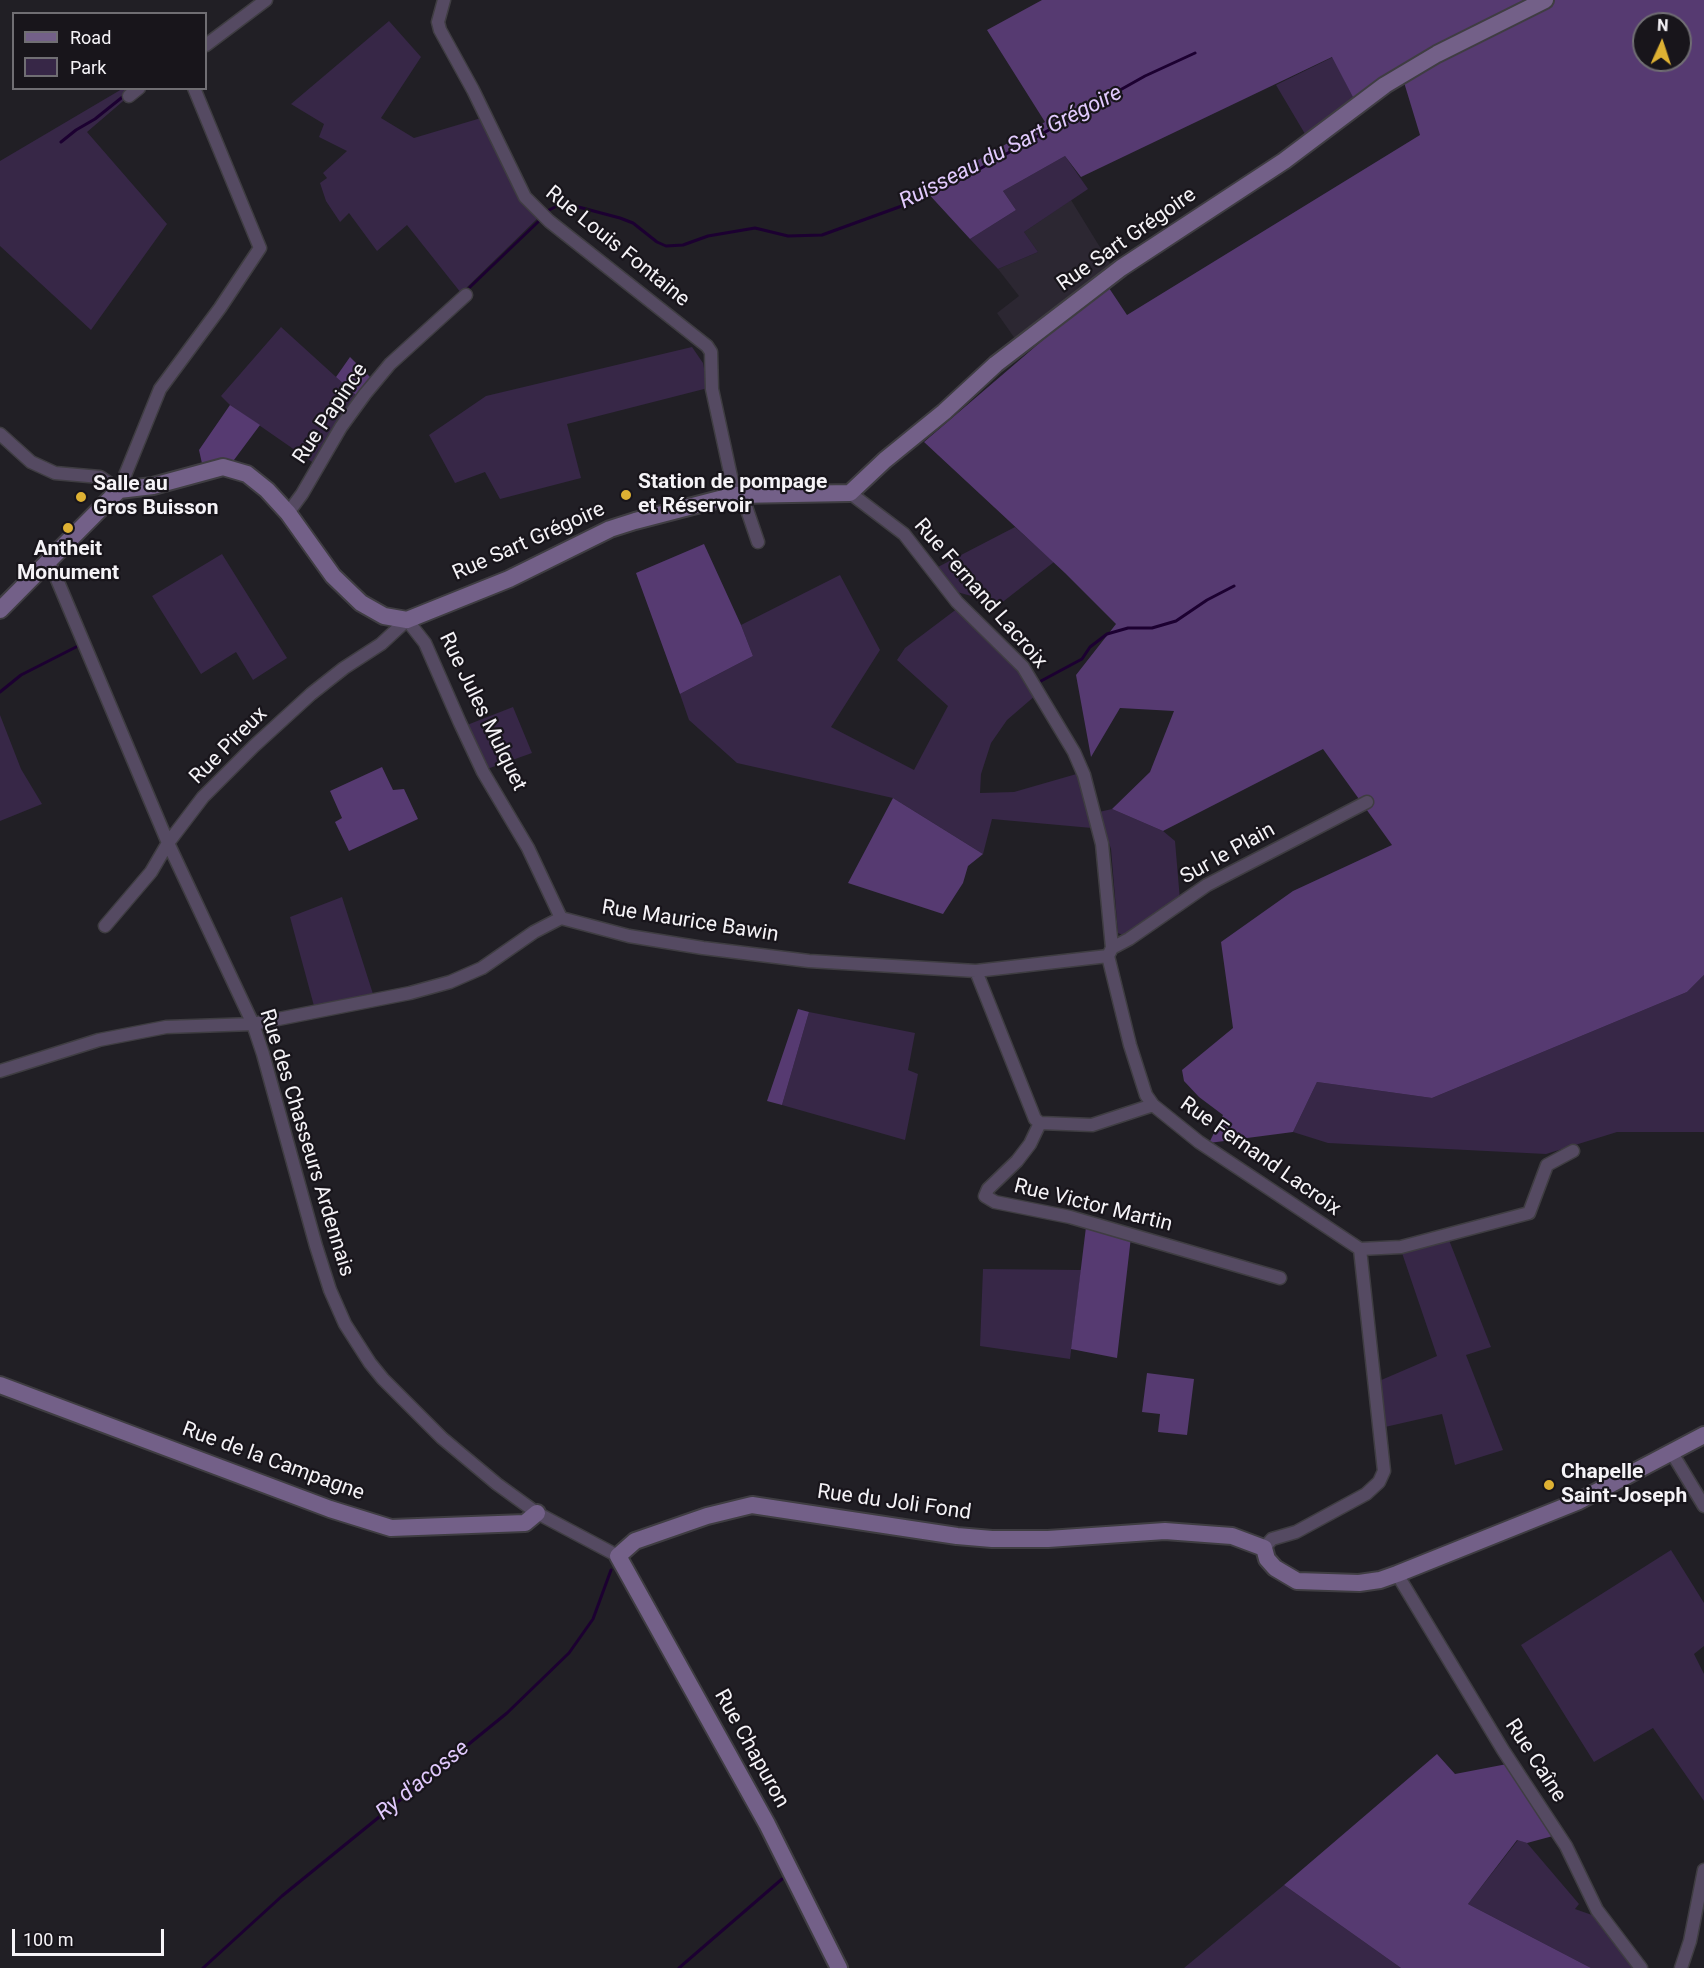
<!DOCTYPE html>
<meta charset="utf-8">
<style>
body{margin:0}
#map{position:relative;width:1704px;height:1968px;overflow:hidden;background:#211f25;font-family:Roboto,sans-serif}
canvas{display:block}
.legend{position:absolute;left:12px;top:12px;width:195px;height:78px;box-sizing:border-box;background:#18151b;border:2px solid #706e73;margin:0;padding:8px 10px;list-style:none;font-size:18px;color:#f5f3f7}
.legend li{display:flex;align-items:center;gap:12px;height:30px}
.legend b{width:30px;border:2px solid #706e73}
.north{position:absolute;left:1632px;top:12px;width:60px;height:60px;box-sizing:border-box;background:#18151b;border:2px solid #706e73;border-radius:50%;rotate:3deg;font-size:16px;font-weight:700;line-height:24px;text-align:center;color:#f5f3f7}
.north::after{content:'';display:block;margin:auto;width:21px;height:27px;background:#deb133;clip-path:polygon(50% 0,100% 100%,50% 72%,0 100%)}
.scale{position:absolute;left:12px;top:1929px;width:152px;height:27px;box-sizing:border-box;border:3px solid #f5f3f7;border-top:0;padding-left:8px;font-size:18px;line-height:21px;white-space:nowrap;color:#f5f3f7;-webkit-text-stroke:4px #18151b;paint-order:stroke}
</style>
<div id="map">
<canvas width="1704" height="1968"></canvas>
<ul class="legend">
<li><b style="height:8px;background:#736088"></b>Road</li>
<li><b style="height:16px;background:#372747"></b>Park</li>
</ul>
<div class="north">N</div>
<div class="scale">100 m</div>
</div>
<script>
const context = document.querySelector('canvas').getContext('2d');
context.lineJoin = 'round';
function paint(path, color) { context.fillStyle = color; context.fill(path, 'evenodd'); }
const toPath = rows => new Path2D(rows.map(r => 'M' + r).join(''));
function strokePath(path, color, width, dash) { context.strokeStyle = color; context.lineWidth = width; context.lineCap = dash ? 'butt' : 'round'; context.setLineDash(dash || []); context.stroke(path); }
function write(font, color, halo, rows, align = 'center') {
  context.font = font + ' Roboto,sans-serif'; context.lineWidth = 4.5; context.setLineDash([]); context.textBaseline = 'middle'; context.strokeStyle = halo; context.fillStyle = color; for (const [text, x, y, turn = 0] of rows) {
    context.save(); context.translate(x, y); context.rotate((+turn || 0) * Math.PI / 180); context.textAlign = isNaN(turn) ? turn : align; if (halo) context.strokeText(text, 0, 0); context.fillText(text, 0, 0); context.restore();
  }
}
paint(toPath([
 [1071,200,1114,270,1018,343,997,313,1019,296,998,269,1038,252,1024,232]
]), '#2c2732');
paint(toPath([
 [389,21,421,57,381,118,414,138,481,118,539,217,461,293,407,225,377,251,349,213,340,222,326,201,320,183,327,178,323,173,347,151,319,137,324,124,291,104],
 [1333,57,1355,101,1308,139,1276,85],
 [122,89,134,89,129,96,87,132,167,224,91,330,0,246,0,161],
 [1065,156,1088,189,1024,232,1038,252,998,269,970,239,1016,210,1003,191],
 [281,327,357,396,315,464,230,405,221,396],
 [692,347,703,363,708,388,567,424,581,478,500,499,485,472,455,483,429,435,486,396],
 [1015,527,1054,562,1000,604,957,592,936,568],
 [222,554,287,658,253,680,236,652,201,674,152,596],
 [840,575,880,650,831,727,914,770,948,706,897,660,905,648,958,608,1007,656,1036,695,1007,720,991,743,981,774,980,793,1014,792,1080,773,1092,828,992,819,983,854,893,798,737,763,689,720,680,694,753,656,741,625],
 [513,707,532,753,487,769,467,725],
 [0,715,21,769,42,804,0,821],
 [1112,809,1163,831,1175,841,1180,900,1127,937,1118,933,1111,849,1099,812],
 [342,897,373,994,314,1006,290,917],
 [1704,975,1704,1132,1617,1132,1546,1154,1328,1143,1293,1132,1317,1082,1432,1098,1687,992],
 [809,1012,915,1033,908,1070,918,1074,905,1140,782,1105],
 [1449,1240,1491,1347,1466,1355,1503,1450,1455,1465,1442,1414,1385,1427,1379,1381,1437,1356,1401,1250,1407,1252],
 [983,1269,1081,1270,1070,1359,980,1346],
 [1671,1550,1704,1603,1704,1646,1694,1654,1704,1674,1704,1801,1653,1728,1594,1762,1521,1645],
 [1518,1840,1527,1843,1579,1904,1575,1909,1592,1915,1633,1968,1591,1968,1468,1904],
 [1284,1885,1401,1968,1184,1968]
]), '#372747');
paint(toPath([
 [1042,0,1704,0,1704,975,1687,992,1432,1098,1317,1082,1293,1132,1209,1143,1223,1115,1199,1097,1184,1081,1182,1070,1233,1028,1221,942,1293,891,1392,845,1323,749,1163,831,1112,809,1150,772,1174,711,1120,708,1091,757,1076,675,1116,624,1065,573,924,442,1107,285,1127,315,1420,135,1403,79,1355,101,1332,57,1081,177,1065,156,1003,191,1016,210,970,239,925,190,1045,122,987,30],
 [1644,24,1680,24,1680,60,1644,60],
 [350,357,372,379,357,396,336,377],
 [230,405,260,425,231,464,203,468,199,450],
 [704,544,741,625,753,656,680,694,636,573],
 [382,767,393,790,404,789,418,819,349,851,335,822,342,818,330,791],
 [893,798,983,854,968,866,963,883,943,914,848,883],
 [798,1009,809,1012,782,1105,767,1101],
 [1086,1227,1131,1237,1117,1358,1071,1349],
 [1147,1373,1194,1379,1187,1435,1158,1432,1160,1414,1142,1412],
 [1437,1754,1455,1774,1507,1764,1553,1836,1527,1843,1517,1840,1468,1904,1591,1968,1401,1968,1284,1885]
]), '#563a71');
strokePath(toPath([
 [61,142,76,130,95,119,125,95],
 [547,211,559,205,571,205,620,218,633,223,657,242,666,246,683,245,708,236,755,228,788,236,822,235,921,199,967,176,1145,76,1195,53],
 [470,287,540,220],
 [1041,681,1082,659,1090,647,1107,634,1128,628,1152,628,1176,621,1207,600,1234,586],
 [0,692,21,675,78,646],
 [203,1968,282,1896,507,1713,569,1653,593,1619,611,1570],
 [679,1968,782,1879]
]), '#1c0031', 3);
const street = toPath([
 [444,0,438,22,440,30,473,90,525,197,549,221,707,346,711,352,712,389,735,495],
 [206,45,266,0],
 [129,96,139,88],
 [0,434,31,462,55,473,100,477,119,490,160,389,220,308,260,248,194,88],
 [850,493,904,534,957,602,1023,667,1074,752,1084,775,1102,844,1112,948,1108,956,1130,1045,1146,1095,1153,1105,1199,1142,1360,1249,1384,1471,1379,1482,1366,1494,1296,1532,1272,1539,1264,1548],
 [742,495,758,542],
 [288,513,302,494,341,427,365,394,390,364,466,295],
 [47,561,53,570,168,843,253,1024,263,1054,316,1246,330,1290,345,1324,370,1363,383,1379,442,1438,497,1484,537,1513,618,1556],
 [105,926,151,872,168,843,203,797,254,746,311,694,344,668,381,644,407,620,425,643,460,723,483,772,528,848,561,918],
 [1112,948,1129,939,1207,885,1367,802],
 [976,971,1035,1119,1040,1123,1092,1125,1153,1105],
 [0,1071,99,1040,166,1027,253,1024,410,993,450,982,482,968,534,932,561,918,629,936,703,948,809,961,976,971,1108,956],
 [1040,1123,1030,1144,1017,1161,988,1189,985,1196,995,1202,1070,1217,1280,1278],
 [1360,1249,1401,1247,1529,1213,1547,1165,1573,1151],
 [1672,1453,1704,1506],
 [1397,1574,1503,1750,1566,1846,1597,1910,1641,1968],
 [1681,1968,1690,1941,1704,1870]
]);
const secondary = toPath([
 [0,610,119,490,153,486,223,467,247,474,267,490,288,513,333,576,361,603,384,616,407,620,509,579,610,529,635,521,735,495,850,493,885,460,944,412,996,364,1121,268,1284,161,1385,85,1437,54,1545,0],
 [0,1385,330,1509,391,1528,525,1523,537,1513],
 [839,1968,767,1824,618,1556,635,1541,707,1516,752,1505,957,1536,992,1539,1048,1539,1165,1531,1232,1536,1264,1548,1267,1559,1275,1568,1297,1581,1359,1583,1380,1580,1397,1574,1579,1501,1704,1435]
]);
strokePath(street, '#3f3d42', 15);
strokePath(secondary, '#3f3d42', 20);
strokePath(street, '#554a62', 12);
strokePath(secondary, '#736088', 16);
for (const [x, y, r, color] of [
 [626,495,6,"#deb133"],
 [81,497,6,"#deb133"],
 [68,528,6,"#deb133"],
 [1549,1485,6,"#deb133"]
]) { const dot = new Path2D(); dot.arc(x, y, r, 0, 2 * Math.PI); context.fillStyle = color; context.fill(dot); strokePath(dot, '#18151b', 2); }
write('21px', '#f5f3f7', '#18151b', [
 ["Rue Sart Grégoire",1127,240,-35],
 ["Rue Louis Fontaine",617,247,39],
 ["Rue Papince",331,414,-56],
 ["Rue Sart Grégoire",529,542,-24],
 ["Rue Fernand Lacroix",980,594,49],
 ["Rue Jules Mulquet",482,712,64],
 ["Rue Pireux",229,746,-45],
 ["Sur le Plain",1228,854,-29],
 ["Rue Maurice Bawin",690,922,9],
 ["Rue des Chasseurs Ardennais",306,1143,73],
 ["Rue Fernand Lacroix",1260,1157,35],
 ["Rue Victor Martin",1093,1206,14],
 ["Rue de la Campagne",273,1462,20],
 ["Rue du Joli Fond",894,1503,8],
 ["Rue Chapuron",751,1749,61],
 ["Rue Caîne",1535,1761,57]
]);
write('bold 21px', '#f5f3f7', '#18151b', [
 ["Station de pompage",638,483],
 ["et Réservoir",638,507],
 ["Salle au",93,485],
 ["Gros Buisson",93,509],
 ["Antheit",68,550,"center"],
 ["Monument",68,574,"center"],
 ["Chapelle",1561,1473],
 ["Saint-Joseph",1561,1497]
], 'left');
write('italic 22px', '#e2cafe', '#18151b', [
 ["Ruisseau du Sart Grégoire",1011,148,-27],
 ["Ry d'acosse",423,1781,-39]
]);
</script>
